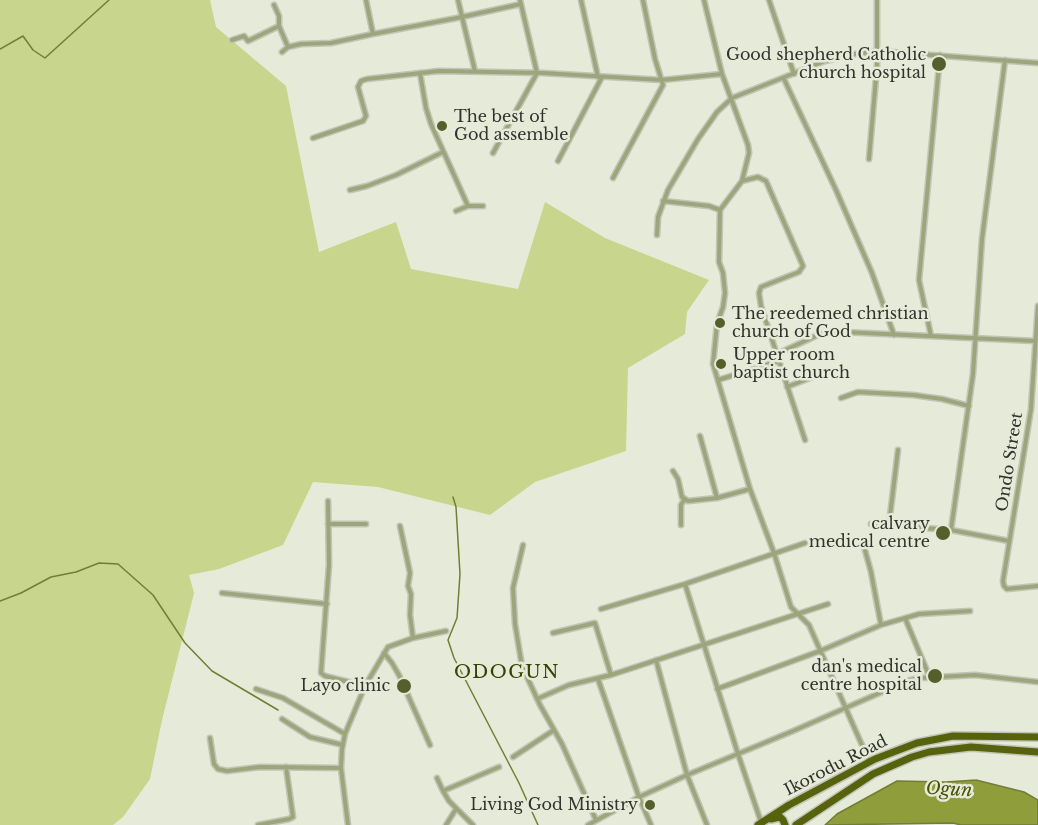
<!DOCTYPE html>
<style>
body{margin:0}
canvas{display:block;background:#e6ead8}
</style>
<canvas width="1038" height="825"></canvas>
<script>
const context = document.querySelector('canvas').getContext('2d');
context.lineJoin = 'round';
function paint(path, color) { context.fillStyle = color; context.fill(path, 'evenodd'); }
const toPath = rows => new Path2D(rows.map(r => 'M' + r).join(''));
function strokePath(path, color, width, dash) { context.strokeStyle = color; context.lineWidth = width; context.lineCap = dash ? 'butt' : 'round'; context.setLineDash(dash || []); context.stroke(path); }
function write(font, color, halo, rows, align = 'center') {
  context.font = font + ' "Libre Baskerville",serif'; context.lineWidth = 5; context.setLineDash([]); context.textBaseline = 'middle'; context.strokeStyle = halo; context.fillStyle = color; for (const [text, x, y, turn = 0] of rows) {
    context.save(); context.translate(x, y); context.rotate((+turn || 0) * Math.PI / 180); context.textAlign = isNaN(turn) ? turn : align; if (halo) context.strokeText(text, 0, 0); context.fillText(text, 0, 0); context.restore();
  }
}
paint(toPath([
 [0,0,210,0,216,27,286,86,319,252,396,222,411,269,518,289,545,202,605,238,709,280,687,312,685,334,628,368,626,451,535,482,490,515,378,487,313,482,283,545,219,569,189,575,194,593,162,720,150,779,123,817,113,825,0,825]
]), '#c8d58c');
const water = toPath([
 [976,780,1024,792,1038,800,1038,825,961,825,953,823,825,825,837,814,897,781,946,782,976,780]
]);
paint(water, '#8f9d3a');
strokePath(water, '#737d36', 1.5);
strokePath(toPath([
 [0,49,23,36,33,50,45,58,109,0],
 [453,497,456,507,460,574,457,618,448,640,454,658,519,783,538,825],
 [0,601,21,593,51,577,76,572,99,563,118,564,153,595,185,643,212,671,278,710]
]), '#737d36', 1.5);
const minor = toPath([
 [366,0,373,34,462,17,521,4],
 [458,0,475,71],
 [581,0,598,77],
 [704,0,722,74,748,145,749,153,742,181,720,210,719,262,723,273,725,293,723,307,717,324,713,364,750,489,774,553,791,607,809,625,869,761],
 [769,0,794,74],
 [274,5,279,16,279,26],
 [232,40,244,36,248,41,279,26,288,47],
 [282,52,288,47,301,44,331,43,373,34],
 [420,73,426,108,431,124,468,206],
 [784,79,836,190,872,273,894,335],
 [313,138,363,121,366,116,358,87,361,81,367,79,439,71,543,73,662,80,722,74],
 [493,153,537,73,520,0],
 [869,159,877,66,877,0],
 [558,161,602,77],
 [613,178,663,85,655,59,643,0],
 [742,181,758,177,766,181,803,266,799,272,761,287,759,293,761,306,805,440],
 [350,190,367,186,396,175,443,152],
 [663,201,709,206,720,210],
 [456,211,468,206,483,206],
 [657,235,658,217,668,190,698,139,717,112,732,98,825,61,855,54,878,51,1038,63],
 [1038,306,1031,409,1003,581,1004,586,1007,589,1038,586],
 [931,336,919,280,940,55],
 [777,354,820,334,843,332,1035,341],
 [718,380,779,361],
 [787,387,825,372],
 [841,398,858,392,913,395,942,399,969,406],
 [700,436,717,498],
 [673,471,678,479,682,497,688,501,717,498,750,489],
 [328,501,329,565,321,673,325,676,365,686],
 [328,524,366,524],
 [871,524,951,530,1009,541],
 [889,524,898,450],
 [681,525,681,505,684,500],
 [400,526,410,573,408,586,411,594,410,615,413,638],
 [951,530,973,374,982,239,1005,60],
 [863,543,871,572,881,625],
 [523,545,513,588,515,624,522,666,540,705,562,744,596,820],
 [685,584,738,754,761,822],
 [222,593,327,604],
 [601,609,685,584,805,543],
 [905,618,930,678],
 [553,633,595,623,611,675],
 [384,653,392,663,399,675,430,745],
 [656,660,687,775,707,825],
 [598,679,639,797,651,825],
 [256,689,283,698,345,734],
 [717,689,820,651,881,625,919,614,970,611],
 [537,699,569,685,611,675,828,604],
 [282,719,310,737,343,745],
 [210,738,214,764,218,769,227,771,260,767,341,768],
 [513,757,554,730],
 [437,778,443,791,499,767],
 [443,791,449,801,473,825],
 [258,825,289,819,293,817,286,767],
 [348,825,341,768,342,749,345,734,365,686,388,647,413,638,446,631],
 [446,825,456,809],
 [588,825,639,797,687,775,793,731,907,681,919,678,975,675,1038,682]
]);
const trunk = toPath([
 [771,819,780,817,783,820,785,825],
 [758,825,789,805,875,759,917,743,953,736,1038,737],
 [796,825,873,774,912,757,929,752,971,747,1038,752]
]);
strokePath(minor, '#c2c5b6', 7);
strokePath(trunk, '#c2c5b6', 10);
strokePath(minor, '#9da57d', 4);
strokePath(trunk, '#57620c', 7);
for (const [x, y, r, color] of [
 [939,64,8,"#565e2c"],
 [442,126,6,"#565e2c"],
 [720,323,6,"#565e2c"],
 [721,364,6,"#565e2c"],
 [943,533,8,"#565e2c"],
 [935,676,8,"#565e2c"],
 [404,686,8,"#565e2c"],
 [650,805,6,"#565e2c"]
]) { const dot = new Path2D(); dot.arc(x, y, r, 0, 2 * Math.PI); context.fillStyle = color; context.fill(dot); strokePath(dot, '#e6ead8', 2); }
write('16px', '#31332c', '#e6ead8', [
 ["Good shepherd Catholic",926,55],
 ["church hospital",926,73],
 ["The best of",454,117,"left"],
 ["God assemble",454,135,"left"],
 ["The reedemed christian",732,314,"left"],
 ["church of God",732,332,"left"],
 ["Upper room",733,355,"left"],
 ["baptist church",733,373,"left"],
 ["calvary",930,524],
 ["medical centre",930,542],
 ["dan's medical",922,667],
 ["centre hospital",922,685],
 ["Layo clinic",390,686],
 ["Living God Ministry",638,805]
], 'right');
write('16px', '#31332c', '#e6ead8', [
 ["Ondo Street",1010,462,-81],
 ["Ikorodu Road",836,766,-27]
]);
context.letterSpacing = '1.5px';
write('18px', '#394103', '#e6ead8', [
 ["ODOGUN",507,673]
]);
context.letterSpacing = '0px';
write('italic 18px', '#495205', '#e6ead8', [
 ["Ogun",949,790,3]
]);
</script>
